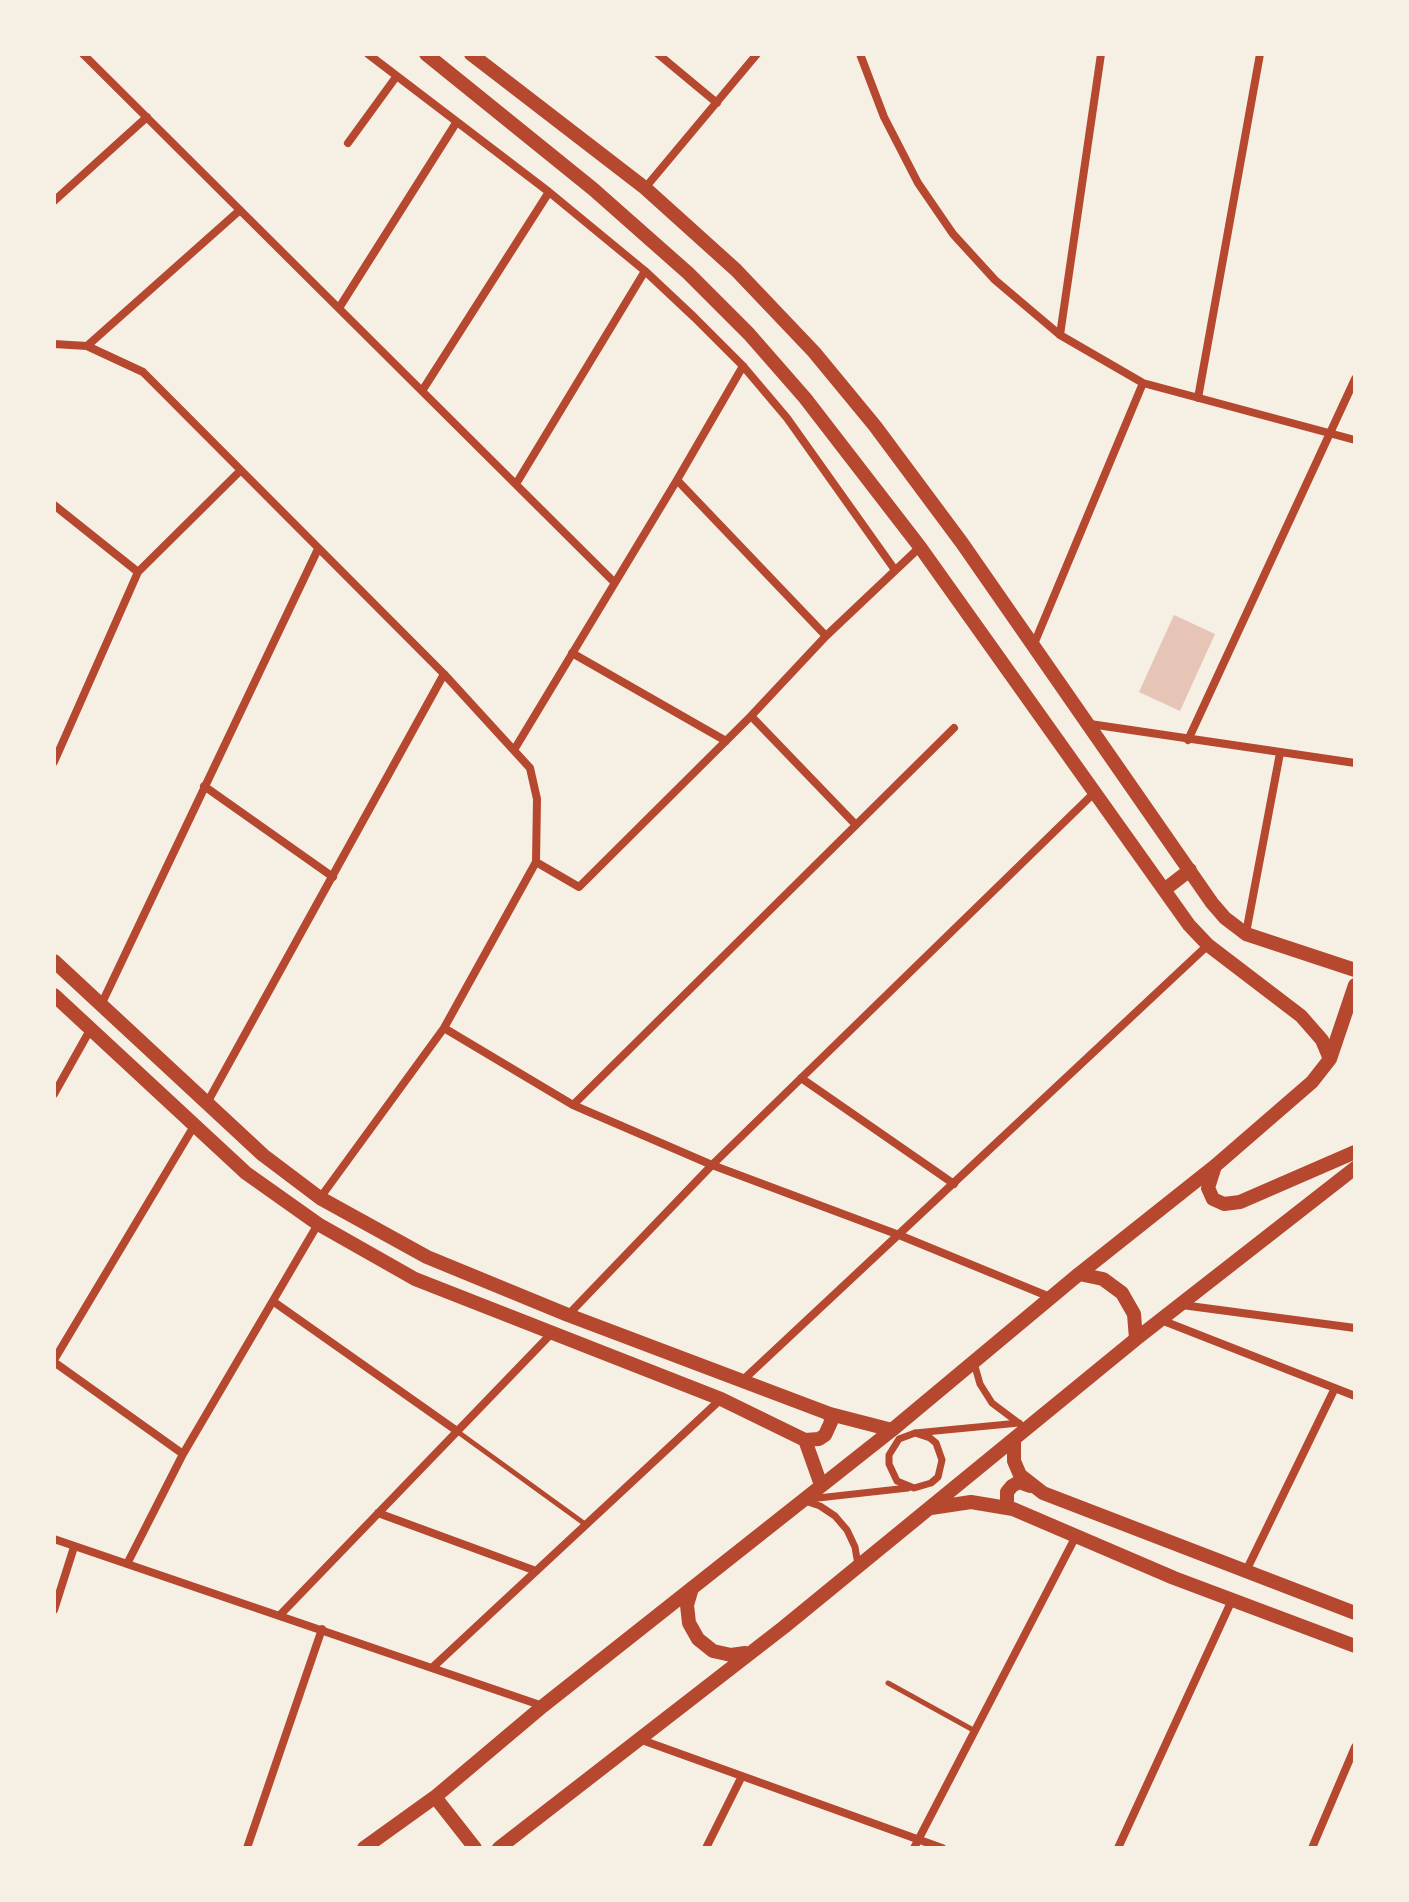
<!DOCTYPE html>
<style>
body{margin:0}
#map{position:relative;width:1409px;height:1902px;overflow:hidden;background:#f6efe4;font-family:"Nunito Sans",sans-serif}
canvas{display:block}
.frame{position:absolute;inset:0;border:56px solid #f6efe4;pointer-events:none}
</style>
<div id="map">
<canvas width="1409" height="1902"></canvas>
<div class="frame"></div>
</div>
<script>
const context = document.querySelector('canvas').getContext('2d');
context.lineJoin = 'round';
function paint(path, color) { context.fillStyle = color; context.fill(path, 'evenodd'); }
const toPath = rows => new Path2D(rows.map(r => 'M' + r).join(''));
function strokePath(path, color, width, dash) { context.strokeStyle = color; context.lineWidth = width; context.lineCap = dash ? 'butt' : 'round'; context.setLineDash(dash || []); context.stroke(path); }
paint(toPath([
 [1174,615,1215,634,1180,711,1139,692]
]), '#e6c5b7');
strokePath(toPath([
 [458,1432,585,1524],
 [888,1683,975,1731]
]), '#b5482f', 5);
strokePath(toPath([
 [974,1363,980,1384,992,1403,1020,1424],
 [915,1433,930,1438,936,1443,942,1460,938,1477,931,1483,914,1488,897,1481,889,1464,889,1455,899,1439,915,1433,1019,1423],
 [809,1499,908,1488],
 [805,1501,820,1506,835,1516,847,1530,855,1547,858,1565]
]), '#b5482f', 7);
strokePath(toPath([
 [83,54,614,582],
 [368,54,549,192,645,271,694,317,743,366,787,418,895,570],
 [658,54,717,103],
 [860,54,884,117,918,183,953,234,995,280,1060,335,1143,383,1355,440],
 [348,143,396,77],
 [645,188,757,54],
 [54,201,147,117],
 [339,308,456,123],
 [1060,335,1101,54],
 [54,344,87,346,143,372,444,674,530,768,537,799,536,862,444,1028,320,1198],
 [87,346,240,210],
 [422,391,549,192],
 [1198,398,1260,54],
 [677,480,826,636],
 [516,484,645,271],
 [54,505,138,572],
 [1034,644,1143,383],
 [572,653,726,741],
 [751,716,856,825],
 [1090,724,1355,763],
 [1188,740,1355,379],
 [514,750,677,480,743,366],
 [54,762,138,572,240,471],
 [204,786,333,877],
 [536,862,579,887,751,716,826,636,920,547],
 [1246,933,1280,753],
 [101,1005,318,549],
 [444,1028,573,1105,712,1165,899,1235,1050,1297],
 [801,1078,954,1184],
 [54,1094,90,1030],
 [207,1103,444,674],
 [573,1105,954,728],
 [274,1302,457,1431],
 [1182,1305,1355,1328],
 [568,1315,712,1165,1094,793],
 [1161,1320,1355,1396],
 [54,1360,194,1126],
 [54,1362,183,1454],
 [743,1380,1208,945],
 [378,1513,536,1571],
 [54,1539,543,1706],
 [127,1564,183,1454,318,1224],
 [1246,1571,1335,1388],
 [54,1610,74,1547],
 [280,1615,551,1334],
 [433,1667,721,1399],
 [639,1739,942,1848],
 [247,1848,322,1629],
 [706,1848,742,1776],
 [914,1848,1076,1536],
 [1118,1848,1232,1600],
 [1312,1848,1355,1747]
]), '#b5482f', 8);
strokePath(toPath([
 [426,54,593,189,688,273,749,334,805,398,920,547,1189,925,1208,945,1301,1016,1322,1040,1330,1059],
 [471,54,645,188,736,270,814,352,875,426,962,543,1212,903,1225,918,1246,934,1355,970],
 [1164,890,1190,870],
 [54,961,263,1155,320,1198,427,1257,568,1315,830,1414,892,1430],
 [54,995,246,1173,318,1224,415,1279,721,1399,805,1440,821,1485],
 [1215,1166,1208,1188,1213,1199,1224,1204,1240,1202,1355,1152],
 [1079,1274,1103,1279,1122,1293,1134,1314,1136,1339],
 [1014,1439,1014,1461,1020,1475,1043,1493,1355,1613],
 [805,1440,819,1439,825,1435,831,1422,830,1414],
 [1007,1507,1007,1492,1012,1486,1019,1482,1030,1486],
 [931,1508,971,1502,1013,1509,1174,1578,1355,1646],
 [692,1588,687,1605,689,1623,698,1639,713,1651,731,1655,745,1653],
 [435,1797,475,1848],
 [364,1848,435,1797,543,1706,892,1430,1079,1274,1215,1166,1312,1082,1330,1059,1355,985],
 [499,1848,784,1627,1136,1339,1355,1168]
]), '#b5482f', 14);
</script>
